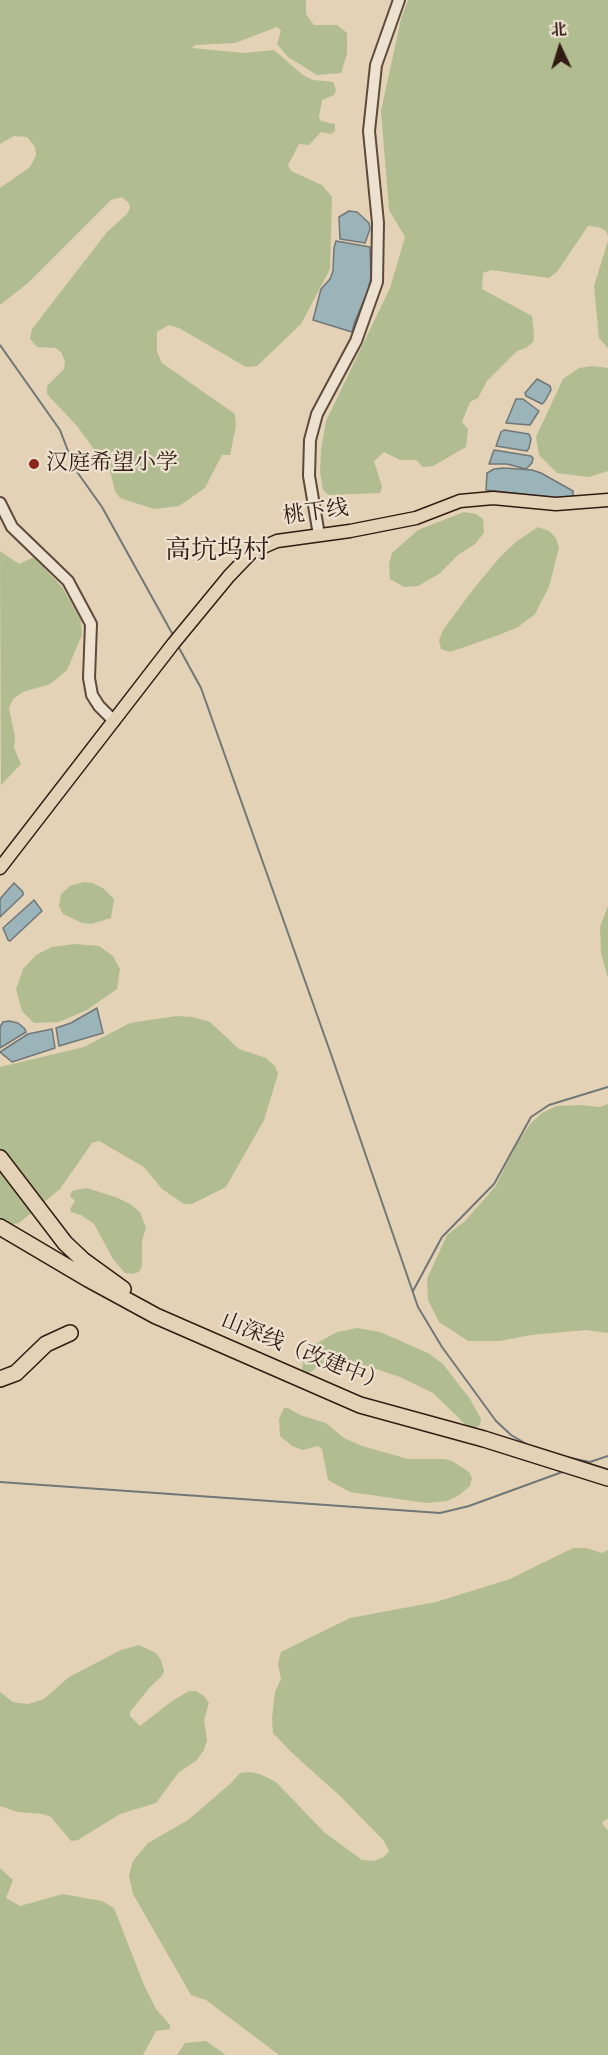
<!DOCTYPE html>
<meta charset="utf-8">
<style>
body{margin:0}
#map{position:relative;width:608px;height:2055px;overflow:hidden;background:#e3d2b6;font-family:"IM FELL DW Pica","Noto Serif SC",serif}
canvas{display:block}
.north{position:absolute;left:530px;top:18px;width:60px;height:60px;-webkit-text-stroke:4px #ede2d0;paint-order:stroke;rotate:356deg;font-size:16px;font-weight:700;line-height:24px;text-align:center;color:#321b13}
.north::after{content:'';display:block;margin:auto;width:21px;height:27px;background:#321b13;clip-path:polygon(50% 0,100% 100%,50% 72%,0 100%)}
</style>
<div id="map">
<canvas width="608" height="2055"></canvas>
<div class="north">北</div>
</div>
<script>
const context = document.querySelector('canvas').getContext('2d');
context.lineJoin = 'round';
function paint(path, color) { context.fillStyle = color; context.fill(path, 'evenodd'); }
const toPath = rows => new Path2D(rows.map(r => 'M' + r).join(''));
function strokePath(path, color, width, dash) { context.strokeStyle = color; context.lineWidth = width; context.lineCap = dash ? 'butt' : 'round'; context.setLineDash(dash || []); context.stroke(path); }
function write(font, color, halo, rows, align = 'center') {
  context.font = font + ' "IM FELL DW Pica","Noto Serif SC",serif'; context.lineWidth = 4.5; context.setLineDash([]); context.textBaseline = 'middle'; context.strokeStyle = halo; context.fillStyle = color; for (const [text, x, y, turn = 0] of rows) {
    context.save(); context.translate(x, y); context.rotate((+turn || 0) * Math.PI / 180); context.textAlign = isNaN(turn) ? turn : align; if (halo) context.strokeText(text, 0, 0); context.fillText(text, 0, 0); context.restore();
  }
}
paint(toPath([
 [0,0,306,0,306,14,314,25,337,25,347,33,347,54,341,73,317,75,288,57,277,44,281,31,277,27,235,43,195,45,192,48,244,53,274,50,303,75,313,80,333,82,336,90,334,95,322,100,319,117,321,121,335,124,335,131,331,134,321,132,309,145,299,144,288,165,291,171,322,185,332,197,330,269,301,324,257,366,246,367,179,328,169,325,157,332,157,352,162,363,235,414,236,426,230,455,222,455,205,488,179,506,154,509,120,498,115,491,110,471,77,426,47,394,47,386,64,369,65,361,61,352,56,348,37,347,30,339,32,329,107,232,127,214,130,208,129,203,122,197,111,200,28,283,0,305,0,188,30,167,36,155,35,147,27,137,14,136,0,144],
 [408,0,608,0,608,236,606,231,598,227,588,226,557,272,549,278,491,270,483,273,482,289,532,316,534,335,533,342,526,348,517,351,487,381,478,398,470,402,462,422,468,429,466,447,433,466,423,467,416,460,400,460,384,452,374,461,382,487,380,493,328,495,323,490,320,472,321,450,326,421,390,288,405,237,389,210,381,111,401,19],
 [608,241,608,348,599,338,594,286],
 [593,366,608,368,608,471,589,477,557,473,539,455,536,437,563,379,579,368],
 [464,512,476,514,483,519,484,533,475,544,458,555,439,574,418,586,404,587,390,579,389,564,392,553,418,530],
 [538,527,549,531,556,538,559,548,549,587,535,614,518,627,499,635,450,652,441,649,439,640,443,630,475,587,500,557,517,541],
 [0,551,19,564,34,557,62,587,81,620,82,635,67,670,50,684,23,692,13,699,9,708,15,737,14,748,21,764,1,785],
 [84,882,93,883,104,889,114,899,111,918,91,924,82,923,63,914,59,906,61,894,70,886],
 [608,906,608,978,601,953,600,927],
 [75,944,99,946,113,956,120,969,117,989,87,1010,59,1022,34,1023,22,1011,16,989,23,969,36,955,52,947],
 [177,1016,192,1017,210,1022,239,1049,266,1058,275,1066,278,1074,264,1120,226,1187,192,1204,184,1204,162,1189,144,1167,99,1141,92,1143,60,1189,19,1223,6,1225,0,1219,0,1067,84,1047,130,1023],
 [608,1104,608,1333,586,1330,531,1335,500,1341,468,1341,439,1322,428,1300,427,1279,447,1235,465,1221,495,1187,517,1144,530,1124,542,1113,556,1106,581,1105,600,1107],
 [87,1188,118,1198,130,1204,140,1212,146,1228,142,1241,142,1266,139,1272,132,1274,125,1273,113,1259,94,1224,81,1215,71,1212,70,1209,75,1201,70,1196,72,1191],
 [357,1328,380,1332,428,1353,443,1364,470,1399,481,1419,480,1425,473,1429,464,1423,433,1393,400,1377,364,1365,350,1360,339,1361,320,1364,311,1372,307,1373,302,1370,303,1360,312,1346,337,1332],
 [284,1408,288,1408,300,1415,326,1423,344,1438,362,1446,408,1459,445,1459,452,1461,469,1472,472,1478,470,1486,458,1496,447,1501,426,1503,350,1492,328,1480,322,1449,318,1446,303,1450,292,1446,280,1436,279,1419],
 [573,1548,586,1548,602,1553,608,1550,608,1819,603,1821,603,1825,608,1830,608,2055,279,2055,206,2000,191,1995,133,1894,129,1875,133,1861,148,1843,188,1820,231,1783,240,1773,250,1772,260,1774,276,1782,324,1832,362,1860,374,1861,384,1857,389,1851,384,1841,341,1797,290,1751,273,1733,272,1718,275,1692,281,1679,278,1664,281,1652,350,1618,436,1602,510,1579],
 [139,1645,156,1653,161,1660,164,1671,162,1676,150,1687,130,1712,130,1716,140,1726,172,1701,189,1691,196,1691,204,1696,209,1703,204,1720,207,1740,204,1750,196,1761,179,1772,156,1803,120,1814,78,1840,71,1841,51,1817,43,1814,17,1812,0,1806,0,1692,13,1702,28,1704,44,1699,69,1677,121,1650],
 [0,1868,13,1880,6,1898,20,1906,63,1894,102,1901,114,1908,144,1985,156,2009,170,2025,170,2029,156,2031,143,2055,0,2055],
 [206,2041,226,2055,177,2055,185,2043]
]), '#b1bd90');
const water = toPath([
 [349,211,357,212,369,223,370,229,365,243,340,239,339,217,349,211],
 [336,241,370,247,371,277,368,291,355,321,352,332,313,320,321,289,330,279,333,271,334,248,336,241],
 [537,379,550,386,551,390,545,401,542,404,526,396,525,393,537,379],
 [516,399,523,399,539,411,530,425,506,423,516,399],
 [504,430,529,434,531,439,529,448,527,451,496,446,501,432,504,430],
 [494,450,531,456,533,458,532,463,526,469,507,464,489,464,494,450],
 [504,468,532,470,541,473,573,491,573,496,567,499,486,490,487,473,494,469,504,468],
 [14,883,23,892,23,895,0,917,0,899,14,883],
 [34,900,42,911,10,941,8,940,3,928,34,900],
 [97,1008,103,1033,59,1046,56,1028,71,1023,97,1008],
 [9,1021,18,1023,25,1029,26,1032,0,1048,0,1027,3,1022,9,1021],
 [52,1029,55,1048,12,1062,0,1052,28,1034,52,1029]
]);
paint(water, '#9bb4ba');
strokePath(water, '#717777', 1.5);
strokePath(toPath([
 [0,345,60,430,75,469,102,507,173,635],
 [178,646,201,688,332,1057,418,1307,442,1347,496,1421,511,1435,530,1446],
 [413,1291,442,1237,494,1184,531,1117,549,1105,608,1087],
 [561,1456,590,1462],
 [584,1464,608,1456],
 [0,1482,440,1513,469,1506,565,1471]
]), '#717777', 2);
const minor = toPath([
 [0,503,12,527,68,581,91,624,89,678,92,695,99,706,114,721],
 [319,535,309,476,310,440,317,414,356,341,377,282,378,223,369,131,376,65,399,0]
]);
const major = toPath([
 [0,868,173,644,229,576,252,552,277,541,350,531,416,518,460,501,493,498,556,504,608,500]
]);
const highway = toPath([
 [0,1158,65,1243,83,1260,123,1289],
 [0,1227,88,1279,156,1316,360,1405,484,1439,608,1478],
 [0,1379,16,1373,46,1344,70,1333]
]);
strokePath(minor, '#5e493c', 14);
strokePath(major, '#321b13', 15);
strokePath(highway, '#321b13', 18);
strokePath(minor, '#ede2d0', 10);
strokePath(major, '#e3d2b6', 12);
strokePath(highway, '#e3d2b6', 15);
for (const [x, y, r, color] of [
 [34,464,6,"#8f2418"]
]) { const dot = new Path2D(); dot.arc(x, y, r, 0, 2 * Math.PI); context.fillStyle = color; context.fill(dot); strokePath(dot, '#ede2d0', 2); }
write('22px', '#321b13', '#ede2d0', [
 ["汉庭希望小学",46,464]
], 'left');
write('22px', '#321b13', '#ede2d0', [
 ["桃下线",316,514,-8],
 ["山深线（改建中）",303,1354,22]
]);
write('26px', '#321b13', '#ede2d0', [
 ["高坑坞村",217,553]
]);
</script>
